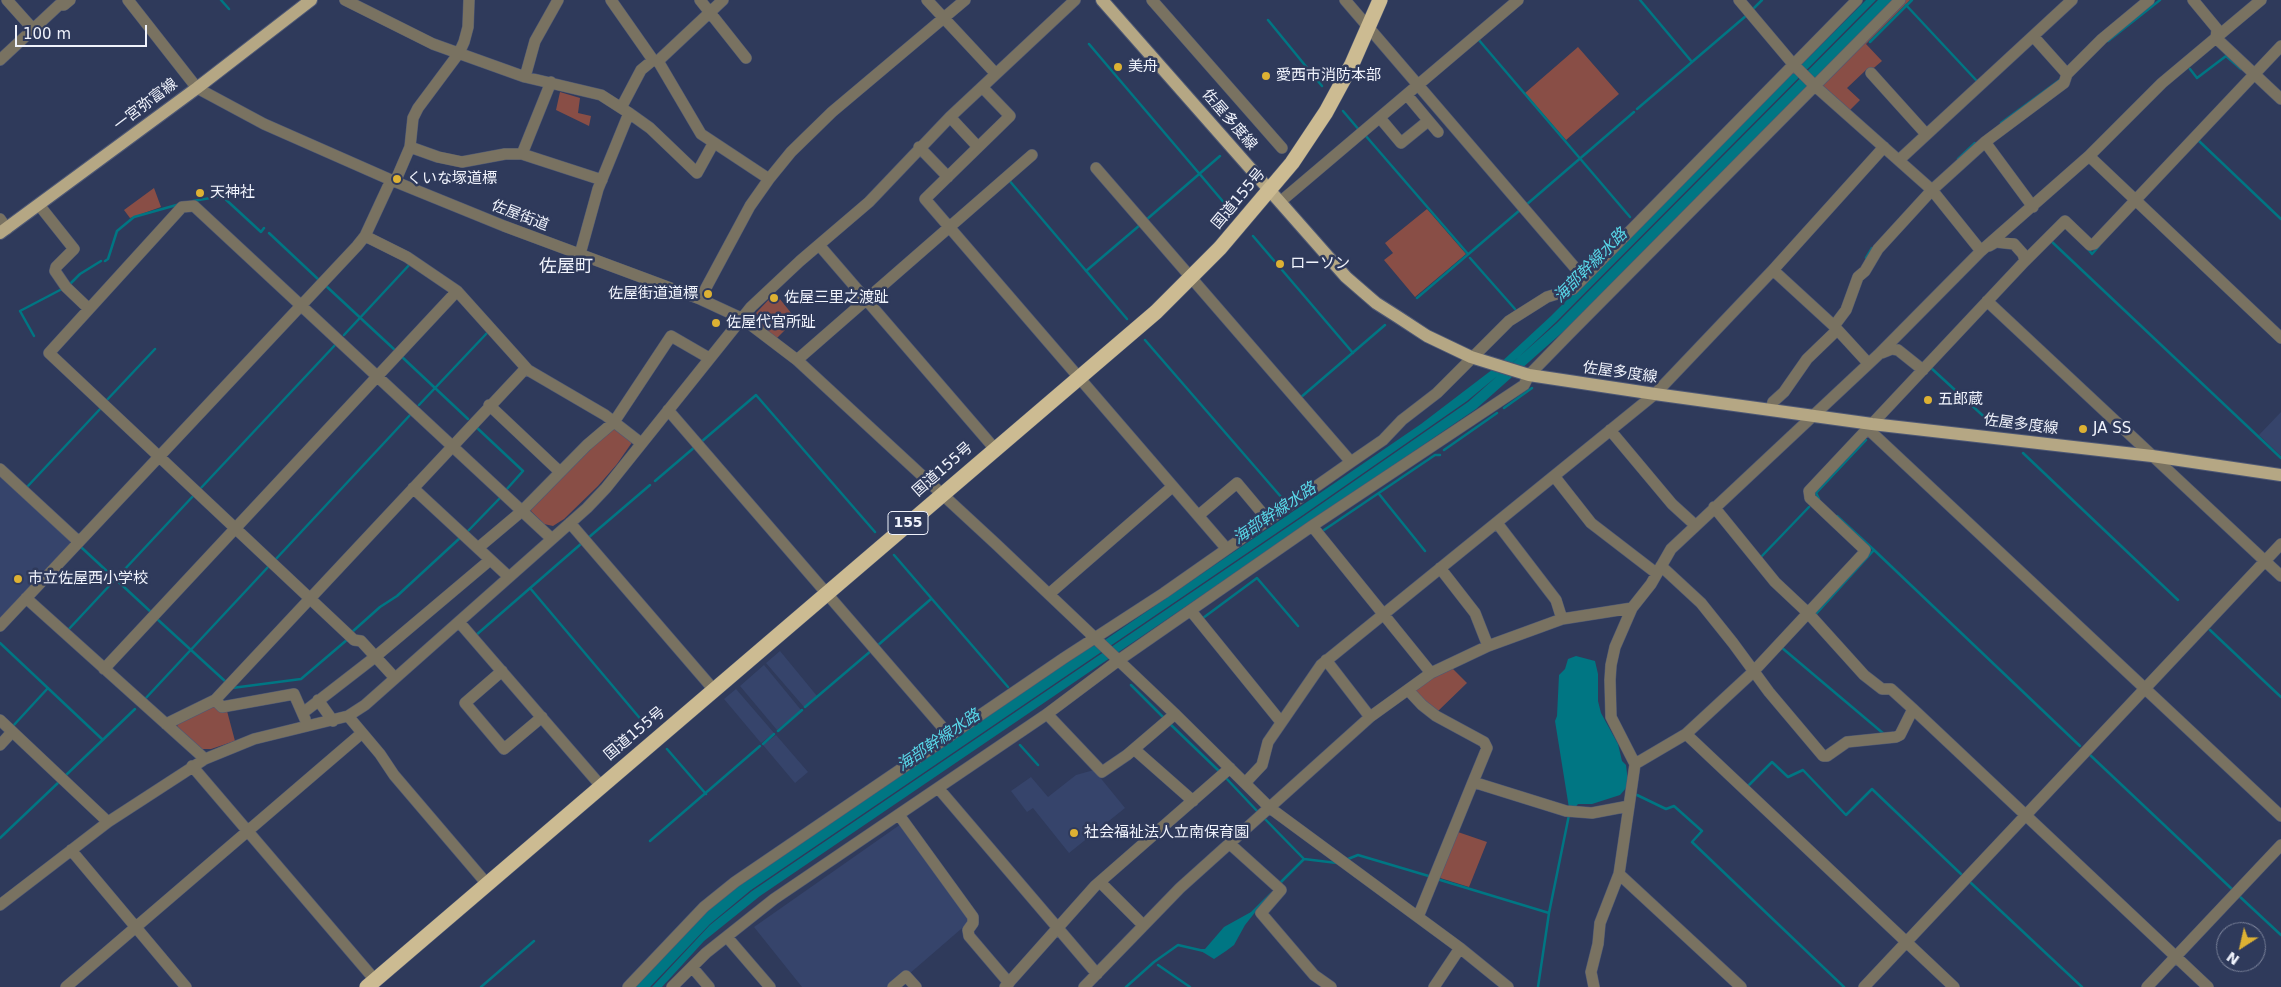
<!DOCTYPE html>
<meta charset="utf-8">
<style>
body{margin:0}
#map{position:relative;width:2281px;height:987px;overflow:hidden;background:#2f3a5b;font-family:"DejaVu Sans",sans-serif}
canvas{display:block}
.north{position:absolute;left:2216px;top:922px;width:50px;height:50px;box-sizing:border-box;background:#2f3a5b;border:1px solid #7c849b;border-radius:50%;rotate:215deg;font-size:14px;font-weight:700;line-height:20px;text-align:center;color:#f0f3fc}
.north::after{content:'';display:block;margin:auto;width:18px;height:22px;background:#ddb133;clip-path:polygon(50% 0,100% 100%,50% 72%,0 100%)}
.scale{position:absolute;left:15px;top:25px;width:132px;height:22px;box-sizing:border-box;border:2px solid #f0f3fc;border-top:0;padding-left:6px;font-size:15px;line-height:18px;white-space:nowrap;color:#f0f3fc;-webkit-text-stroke:4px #2f3a5b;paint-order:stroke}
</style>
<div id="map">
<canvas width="2281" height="987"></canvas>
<div class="north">N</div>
<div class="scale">100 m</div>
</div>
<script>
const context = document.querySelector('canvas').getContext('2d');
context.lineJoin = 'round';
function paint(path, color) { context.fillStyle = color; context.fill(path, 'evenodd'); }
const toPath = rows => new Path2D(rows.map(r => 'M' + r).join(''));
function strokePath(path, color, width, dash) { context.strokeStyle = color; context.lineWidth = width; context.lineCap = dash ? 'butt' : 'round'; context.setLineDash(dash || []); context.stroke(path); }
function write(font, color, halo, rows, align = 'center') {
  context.font = font + ' "DejaVu Sans","Noto Sans JP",sans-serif'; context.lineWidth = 5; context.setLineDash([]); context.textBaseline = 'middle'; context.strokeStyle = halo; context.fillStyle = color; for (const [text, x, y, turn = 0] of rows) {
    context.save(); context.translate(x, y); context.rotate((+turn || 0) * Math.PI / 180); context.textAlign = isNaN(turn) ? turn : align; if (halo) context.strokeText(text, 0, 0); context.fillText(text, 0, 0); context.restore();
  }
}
paint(toPath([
 [2281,412,2281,456,2259,435],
 [0,473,72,541,0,618],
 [780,651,817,696,804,707,766,663],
 [764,665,801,710,777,730,740,686],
 [736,689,774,733,761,743,724,699],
 [776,735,808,772,795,783,763,745],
 [1094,770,1125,808,1069,853,1033,808,1027,812,1011,791,1031,777,1048,797,1076,775],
 [901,824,969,917,968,923,909,974,889,987,802,987,754,927]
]), '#36446b');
paint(toPath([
 [1904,0,1910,0,1866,44,1882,61,1869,72,1866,70,1847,88,1860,100,1849,111,1822,87,1822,84],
 [1578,47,1619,94,1566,140,1525,93],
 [560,92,580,98,578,113,591,116,589,126,556,110],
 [154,188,161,207,130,218,124,210],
 [1427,209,1466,254,1415,297,1384,260,1393,253,1385,243],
 [775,293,796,319,776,339,761,325,756,313],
 [617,427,633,441,617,464,598,486,564,519,553,526,544,524,531,511,532,505,585,453],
 [1450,666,1467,683,1437,712,1412,691],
 [211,704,227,711,235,741,211,749,202,749,177,728,178,720],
 [1455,831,1487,842,1469,887,1437,877]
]), '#894e46');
paint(toPath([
 [1866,0,1876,0,1556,322,1507,368,1467,401,1303,515,751,890,710,924,650,987,634,987,707,911,743,882,1087,649,1102,642,1421,424,1497,366,1551,316],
 [1878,0,1893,0,1565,330,1476,409,760,896,704,941,662,987,652,987,710,925,752,891,1304,516,1468,402,1557,323],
 [1576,656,1595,661,1598,674,1598,701,1601,713,1618,744,1622,761,1626,765,1628,782,1627,787,1620,795,1592,804,1578,804,1574,809,1569,808,1555,721,1557,716,1559,675,1565,669,1568,659],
 [1272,891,1245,925,1234,945,1226,951,1214,959,1201,951,1200,949,1205,949,1224,927,1251,912]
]), '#007683');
strokePath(toPath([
 [221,0,229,9],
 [1640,0,1692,62],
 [1906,5,1976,80],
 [1752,10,1762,0],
 [1268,20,1322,86],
 [1478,39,1630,217],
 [2108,41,2160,0],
 [1870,42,1912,0],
 [1089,44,1226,205],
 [2190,69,2197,78,2226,56,2241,69],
 [1637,109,1747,15],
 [1343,111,1360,131],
 [2001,123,2061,79],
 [1365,135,1468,254],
 [2199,141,2281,219],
 [1958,159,1975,143],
 [1008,179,1127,319],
 [193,201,222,196,261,232,264,228],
 [1526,205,1634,112],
 [1146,220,1220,156],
 [269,233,319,280],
 [1253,236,1353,353],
 [2051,241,2281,458],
 [2088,249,2092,254,2099,246],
 [1470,258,1515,309],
 [1866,258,1872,248],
 [105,261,108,259,117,231,134,217,180,204],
 [1086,271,1140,225],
 [69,285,80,274,101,261],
 [325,285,396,351],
 [1417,298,1520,210],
 [344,335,411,263],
 [34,336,20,311,62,289],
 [1145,340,1282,498],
 [401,356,468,419],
 [1930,367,1992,424],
 [1300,398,1385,325],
 [105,402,155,349],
 [419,405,487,333],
 [1504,408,1532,388],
 [475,426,523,471,506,490],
 [701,442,756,395,875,532],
 [1444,450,1497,413],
 [2023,453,2178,600],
 [655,481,696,446],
 [27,487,101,408],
 [200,489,336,344],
 [1379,494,1425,551],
 [1819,499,1816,493,1866,440],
 [1324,530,1435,455,1440,455],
 [466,533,500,498],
 [588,538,650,485],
 [82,548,152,613],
 [1874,550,2080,746],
 [894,555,1008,687],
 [1761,557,1809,507],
 [275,560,411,414],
 [530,588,649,729],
 [1815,615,1874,550,1837,516],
 [156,618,226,682],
 [1203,618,1257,578,1298,626],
 [68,630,195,494],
 [2210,630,2281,697],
 [352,632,380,607,397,596,461,537],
 [475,636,582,543],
 [0,643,103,740],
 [877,646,931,599],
 [1781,647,1884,734],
 [1131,685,1165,719],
 [232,688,301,679,348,639],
 [145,699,269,566],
 [805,707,872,650],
 [1169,723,1219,771],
 [13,726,48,688],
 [778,731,802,710],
 [763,744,774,734],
 [1020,745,1038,765],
 [667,749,706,794],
 [2090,755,2233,890],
 [65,776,135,709],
 [1225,777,1259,813],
 [1749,785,1772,762,1788,777,1803,770,1846,815,1872,789,1961,874],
 [1637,795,1666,809,1674,806,1702,831,1692,842,1844,987],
 [1263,817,1304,859,1337,863],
 [0,838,60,781],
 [650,841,760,746],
 [1348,859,1358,855,1432,877],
 [1437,879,1549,913],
 [1280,883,1304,859],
 [1971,883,2082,987],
 [2238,895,2281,935],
 [1158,965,1190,987],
 [481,987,534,941],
 [1126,987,1154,962,1178,945,1204,951],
 [1538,987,1549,913,1569,815]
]), '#007683', 2.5);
const minor = toPath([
 [7,0,32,28],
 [128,0,197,88,264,124,391,180,504,226,700,299,741,318,751,325,797,360,996,544,1175,714,1270,808,1460,948,1508,987],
 [345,0,433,44,525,77,601,95,629,113,598,189,580,254],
 [611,0,653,60,658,61,701,134,769,179],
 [700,0,746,58],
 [927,0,996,74],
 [1152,0,1282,148],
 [1345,0,1583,277],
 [1739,0,1793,64,1815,86,1932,190,1981,251],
 [2193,0,2217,29,2216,38],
 [2033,36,2067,74],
 [2216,38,2281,99],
 [0,60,59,5,64,5,70,0],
 [658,61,723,0],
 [1871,73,1926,134],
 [525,77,535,41,558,0],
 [982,87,1010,116,925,199,1226,548],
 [1407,95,1438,132],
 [621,108,641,70,653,60],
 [629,113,650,128,697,173,713,144],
 [950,117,978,147],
 [1380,118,1401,143,1428,121],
 [1985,142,2033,207],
 [410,147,438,157,462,162,505,154,522,154,602,180],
 [919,147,948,177],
 [522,154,551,82],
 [2089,156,2281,338],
 [1899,160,2072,0],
 [1096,168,1351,462],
 [395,182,410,147,413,118,418,108,459,53,464,42,468,27,469,0],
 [1280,202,1518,0],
 [39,205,74,249,56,267,55,271,66,287,89,309],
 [0,219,7,229],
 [365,236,407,257,457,291,528,370,605,415,641,443],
 [819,245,995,449],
 [1989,246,1996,242,2014,244,2023,254,2025,261],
 [1773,270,1834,326,1868,363],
 [700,299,750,206,769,179,791,152,832,112,965,0],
 [1987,301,2281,576],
 [1834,326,1846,310,1858,277,1865,271,1878,249,1932,190,1985,142,2064,83,2067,74,2102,39,2149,0],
 [1882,353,1892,349,1898,350,1923,370],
 [797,360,1032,155],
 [489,405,560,472],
 [1771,409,1773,402,1784,392,1807,359,1837,330],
 [668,410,950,736],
 [1868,429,2281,816],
 [1610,430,1672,504,1695,525],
 [0,469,79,542],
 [1554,476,1591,523,1656,573],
 [413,488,509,577],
 [1714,507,1775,582,1808,613,1864,675,1882,689,1891,689,1913,709,2208,987],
 [1199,515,1237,483,1268,520],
 [570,523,714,690],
 [1497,523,1556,600,1562,619],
 [1312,526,1431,673],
 [478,548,522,511,587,445,614,422,671,336,709,358],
 [1661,566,1701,603,1733,643,1769,692,1823,756,1827,756,1847,742,1896,737,1900,735,1913,709],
 [1440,568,1475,613,1488,646],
 [1049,594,1172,487],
 [26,598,205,759],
 [1191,611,1281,722],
 [459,622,601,786],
 [0,626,357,246,365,236,391,180],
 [1326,660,1370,717],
 [104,669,457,291],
 [502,671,465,703,504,749,542,717],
 [395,678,361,641,354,640,49,353,182,207,194,206,552,539],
 [1408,690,1422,705,1436,716,1484,742,1487,748,1473,782],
 [215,700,222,707,294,694,305,719],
 [318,700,333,721],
 [304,712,375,657,490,560],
 [1047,714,1102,772,1127,755,1175,714],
 [348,716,380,754,394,775,487,884],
 [0,720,108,822],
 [166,724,215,700,526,368],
 [1686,734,1954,987],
 [0,745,12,732],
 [1134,749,1193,801],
 [1635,764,1686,734,1753,672,1863,554,1865,550,1810,498,1809,491,2025,261,2065,221,2090,245,2094,244,2281,46],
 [192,766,375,980],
 [1245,783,1262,765,1268,742,1321,665,1655,394,1773,270,1884,147],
 [939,789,1097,974],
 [899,815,973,917,973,923,968,930,969,936,1009,983],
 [1230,844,1281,890,1261,913,1314,975,1331,987],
 [71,850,186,987],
 [1619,874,1741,987],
 [1100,882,1143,925],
 [0,905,108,822,205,759,254,739,348,716,365,705,587,508,606,488,751,307,800,261,869,202,950,117,1075,0],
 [1418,917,1473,782,1566,811,1592,813,1629,806,1635,764,1611,717,1610,680,1611,665,1615,647,1632,608,1651,584,1671,549,1878,355,1981,251,2089,156,2162,83,2261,0],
 [727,937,770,987],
 [692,967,709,987],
 [66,987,362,733],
 [628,987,704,907,735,882,1064,658,1164,593,1351,462,1383,440,1402,420,1437,393,1509,321,1547,297,1573,289,1857,0],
 [672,987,706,953,774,899,1047,714,1119,660,1312,526,1524,385,1529,375,1569,334,1900,0],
 [893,987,906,976,916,987],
 [1005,987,1095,886,1230,768],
 [1084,987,1180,888,1370,717,1431,673,1488,646,1562,619,1632,608],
 [1434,987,1460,948],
 [1594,987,1591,972,1598,944,1600,923,1619,874,1629,806],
 [1864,987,2281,544],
 [2147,987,2281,845]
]);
const major = toPath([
 [1102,0,1346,277,1376,303,1398,317,1427,336,1471,357,1529,375,1655,394,1872,424,2152,456,2281,475],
 [0,233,197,88,311,0]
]);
const highway = toPath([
 [367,987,1156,312,1220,248,1292,163,1326,112,1352,64,1380,0]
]);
strokePath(minor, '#4e5875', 12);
strokePath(major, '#4e5875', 14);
strokePath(highway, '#4e5875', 16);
strokePath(minor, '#797261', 11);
strokePath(major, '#b5a784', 12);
strokePath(highway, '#ccbb92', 15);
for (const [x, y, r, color] of [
 [1118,67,5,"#ddb133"],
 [1266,76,5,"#ddb133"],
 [397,179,5,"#ddb133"],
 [200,193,5,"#ddb133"],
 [1280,264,5,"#ddb133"],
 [708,294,5,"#ddb133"],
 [774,298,5,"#ddb133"],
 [716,323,5,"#ddb133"],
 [1928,400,5,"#ddb133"],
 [2083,429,5,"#ddb133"],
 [18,579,5,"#ddb133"],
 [1074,833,5,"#ddb133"]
]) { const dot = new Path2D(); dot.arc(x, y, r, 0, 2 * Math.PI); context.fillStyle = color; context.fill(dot); strokePath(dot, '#2f3a5b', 2); }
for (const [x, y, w] of [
 [908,523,40]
]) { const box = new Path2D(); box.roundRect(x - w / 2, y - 11.5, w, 23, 4); context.fillStyle = '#2f3a5b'; context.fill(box); strokePath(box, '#f0f3fc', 1); }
write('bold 14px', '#f0f3fc', null, [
 ["155",908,523]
]);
write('15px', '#f0f3fc', '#2f3a5b', [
 ["美舟",1128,67],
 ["愛西市消防本部",1276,76],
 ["くいな塚道標",407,179],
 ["天神社",210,193],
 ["ローソン",1290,264],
 ["佐屋街道道標",698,294,"right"],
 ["佐屋三里之渡趾",784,298],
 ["佐屋代官所趾",726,323],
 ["五郎蔵",1938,400],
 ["JA SS",2093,429],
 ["市立佐屋西小学校",28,579],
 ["社会福祉法人立南保育園",1084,833]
], 'left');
write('15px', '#f0f3fc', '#2f3a5b', [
 ["一宮弥富線",146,105,-37],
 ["佐屋多度線",1229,120,49],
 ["国道155号",1239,199,-50],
 ["佐屋街道",520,216,21],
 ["佐屋多度線",1620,373,8],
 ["佐屋多度線",2021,425,7],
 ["国道155号",943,470,-41],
 ["国道155号",635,734,-40]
]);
write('italic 16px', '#58d7e8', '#2f3a5b', [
 ["海部幹線水路",1591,266,-45],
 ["海部幹線水路",1275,514,-34],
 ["海部幹線水路",939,741,-34]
]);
write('18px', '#f0f3fc', '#2f3a5b', [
 ["佐屋町",566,267]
]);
</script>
